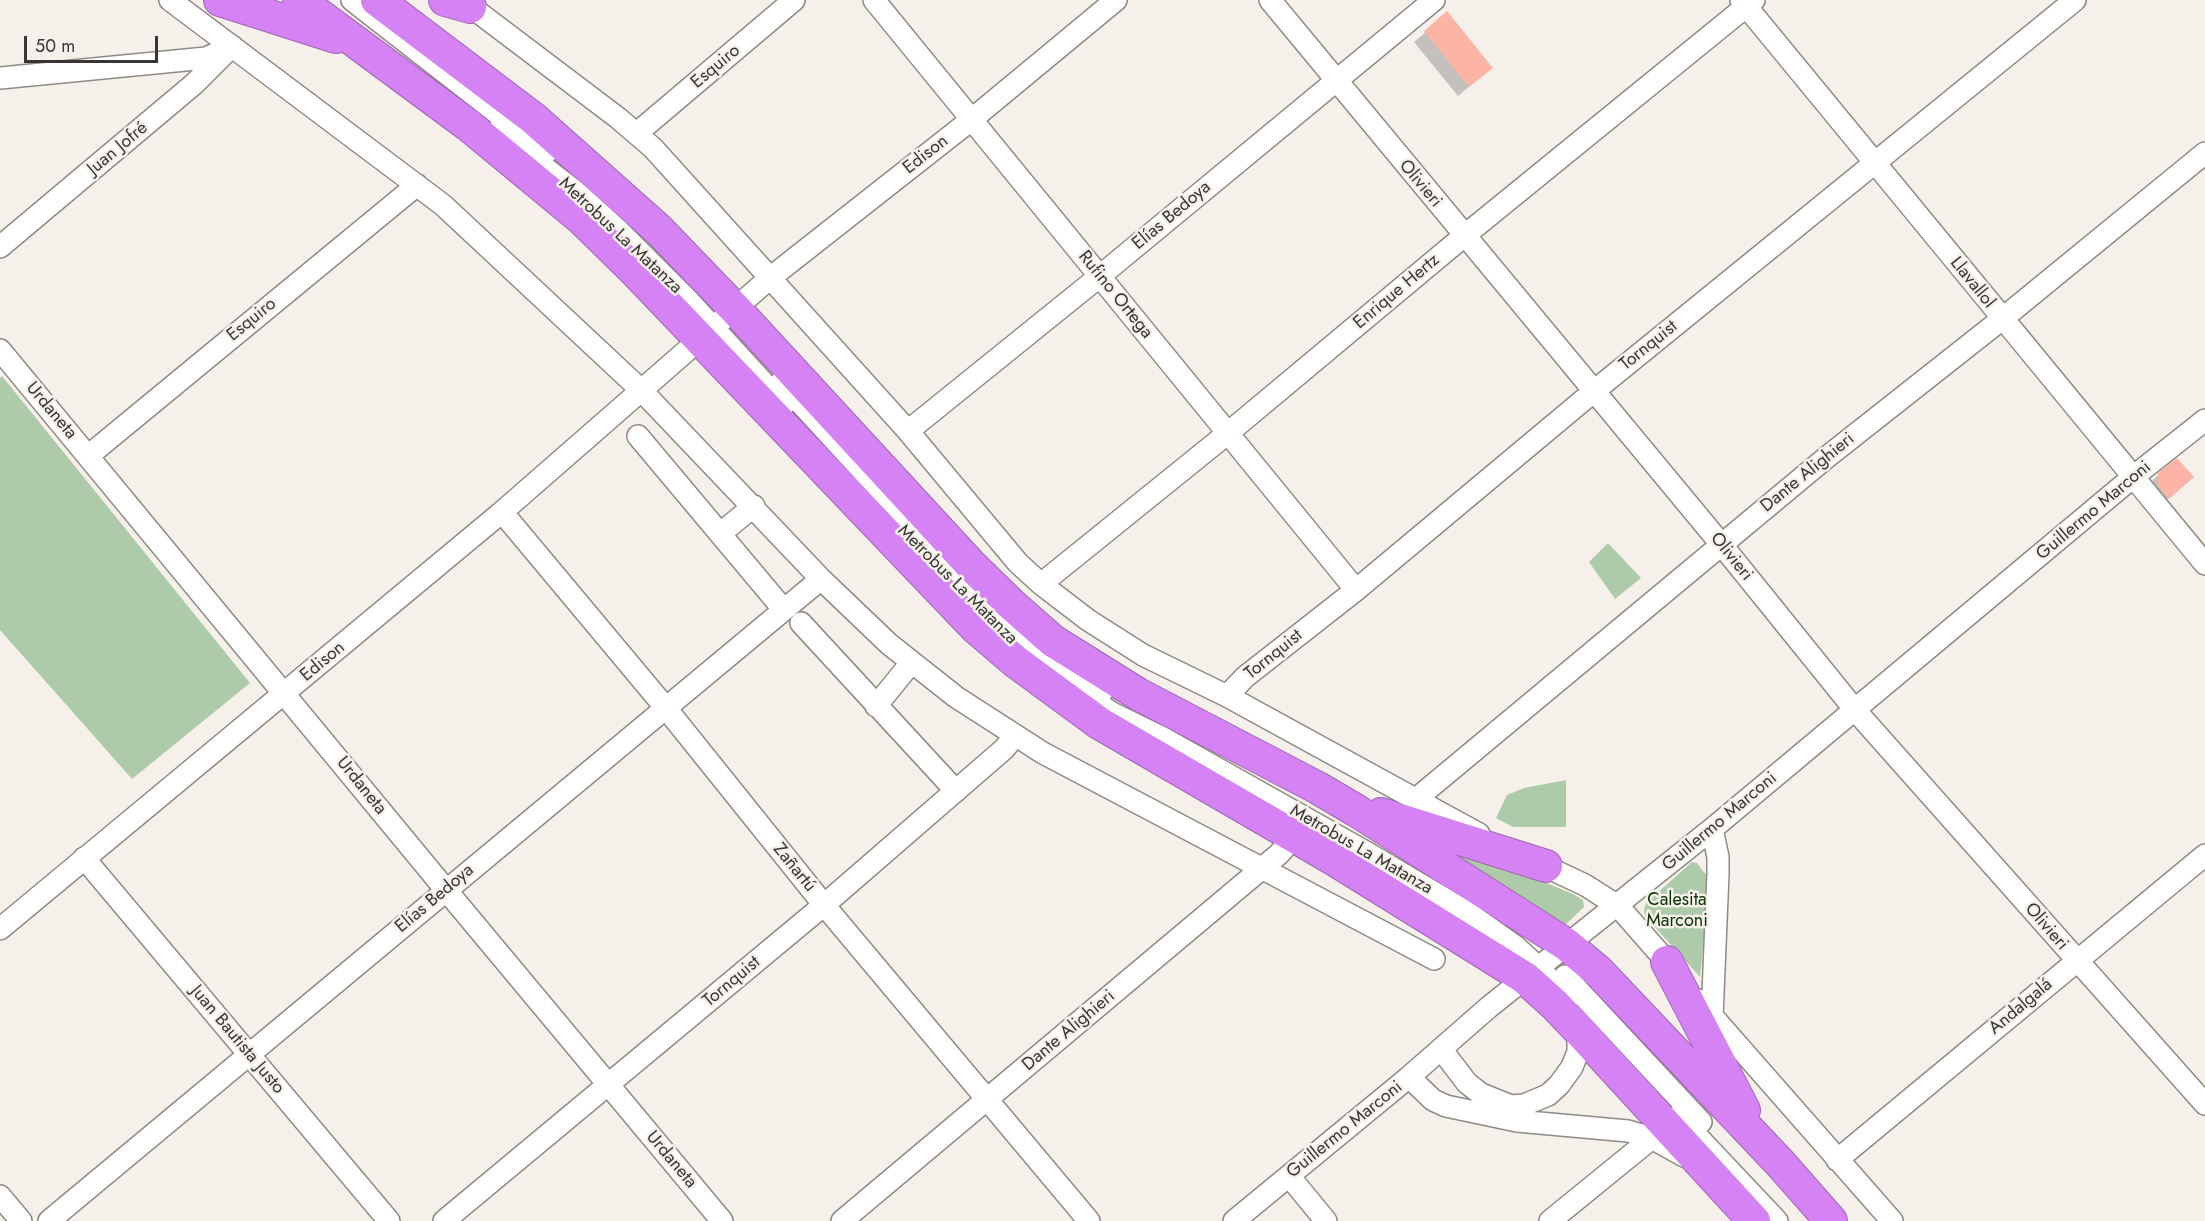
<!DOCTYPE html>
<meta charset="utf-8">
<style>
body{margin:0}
#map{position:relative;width:2205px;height:1221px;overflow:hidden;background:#f5f1ea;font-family:Jost,sans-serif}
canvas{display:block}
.scale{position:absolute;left:24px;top:36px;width:134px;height:27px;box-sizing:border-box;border:3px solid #383634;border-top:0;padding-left:8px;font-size:18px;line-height:21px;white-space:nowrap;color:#383634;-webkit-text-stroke:4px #f5f1ea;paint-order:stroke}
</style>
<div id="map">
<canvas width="2205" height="1221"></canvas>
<div class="scale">50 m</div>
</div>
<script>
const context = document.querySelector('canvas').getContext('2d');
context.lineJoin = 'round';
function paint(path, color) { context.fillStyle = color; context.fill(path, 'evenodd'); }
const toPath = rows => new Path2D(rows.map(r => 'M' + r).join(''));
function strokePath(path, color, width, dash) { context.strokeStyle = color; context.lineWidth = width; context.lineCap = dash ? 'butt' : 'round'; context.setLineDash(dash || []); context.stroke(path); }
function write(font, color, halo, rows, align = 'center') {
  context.font = font + ' Jost,sans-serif'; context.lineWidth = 5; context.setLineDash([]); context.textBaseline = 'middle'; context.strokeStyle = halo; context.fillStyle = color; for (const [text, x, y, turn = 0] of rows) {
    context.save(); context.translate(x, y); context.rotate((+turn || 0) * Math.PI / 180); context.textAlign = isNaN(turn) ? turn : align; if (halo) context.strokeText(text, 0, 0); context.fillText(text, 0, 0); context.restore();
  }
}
paint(toPath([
 [2,376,250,683,132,779,0,630,0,378],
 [1608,543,1641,578,1615,599,1589,562],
 [1566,780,1566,827,1513,827,1496,818,1507,795,1524,788],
 [1414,835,1501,864,1573,894,1583,900,1584,907,1562,928],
 [1692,862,1697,863,1707,876,1709,887,1700,977,1645,916,1644,910,1646,903]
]), '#aecba9');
paint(toPath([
 [1447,14,1491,68,1458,96,1414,42],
 [2159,474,2185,483,2162,504,2152,492,2152,481]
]), '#0003');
paint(toPath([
 [1447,11,1493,68,1469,87,1424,31],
 [2177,458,2194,477,2169,499,2158,485,2158,473]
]), '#fbb4a5');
const minor = toPath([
 [170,0,443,205,641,390,821,579,889,644,956,697,1043,753,1434,959],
 [352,0,547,152],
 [462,0,618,118,653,148,908,431,1018,563,1041,584,1088,620,1143,655,1227,696,1479,834],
 [874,0,1356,590],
 [1270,0,1721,544,1855,710,2205,1104],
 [1741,0,2205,564],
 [0,78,206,58,226,49],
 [497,131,575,191,617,229,689,301,784,405],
 [637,133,794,0],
 [0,247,194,84,232,46],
 [0,350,446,890,722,1221],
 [781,382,961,578,989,605,1048,657,1102,692],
 [908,431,1100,276,1434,0],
 [638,436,784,610],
 [88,456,417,185],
 [502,512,665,707,824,905,1089,1221],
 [721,533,754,506],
 [1041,584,1228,433,1464,236,1754,0],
 [801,623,956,791],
 [1082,693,1112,713,1163,738,1371,855,1467,912,1515,946,1538,967,1568,999],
 [1227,696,1245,677,1356,590,1593,392,2075,0],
 [876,706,911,663],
 [1416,799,1827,457,2002,319,2205,153],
 [84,858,389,1221],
 [1534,861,1585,885,1618,906,1675,971],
 [0,929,502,512,770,278,971,120,1116,0],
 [1565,976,1701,1122],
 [1698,1000,1892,1221],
 [1712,1017,1718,874,1718,857,1712,829],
 [1441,1049,1467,1083,1481,1094,1511,1106,1524,1105,1548,1095,1559,1085,1572,1067,1578,1052,1578,1038,1575,1026],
 [1409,1077,1433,1100,1446,1106,1517,1121,1628,1131,1652,1138,1684,1156],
 [1678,1116,1777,1221],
 [1837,1160,2205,855],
 [1289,1176,1326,1221],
 [0,1196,21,1221],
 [49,1221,821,579],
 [444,1221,824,905,1004,749,1015,736],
 [842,1221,1279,854,1294,837],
 [1234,1221,1409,1077,1489,1007,1712,829,2133,477,2205,420],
 [1550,1221,1652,1138]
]);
const highway = toPath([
 [220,0,336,37],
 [299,0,468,125,583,220,633,269,975,627,1016,662,1099,723,1335,860,1525,978,1555,1005,1575,1026,1754,1221],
 [377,0,533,118,659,230,736,310,972,566,1011,604,1053,641,1138,694,1318,788,1357,811,1567,945,1598,971,1780,1163,1831,1221],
 [445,0,470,7],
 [1381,814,1546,866],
 [1667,962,1744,1110]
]);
strokePath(minor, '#8e8a84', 24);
strokePath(highway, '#9e67b1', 34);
strokePath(minor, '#fff', 21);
strokePath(highway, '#d582f4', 32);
write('18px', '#383634', '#f5f1ea', [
 ["Esquiro",716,67,-40],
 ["Juan Jofré",118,149,-40],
 ["Edison",926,155,-38],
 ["Olivieri",1420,184,50],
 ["Elías Bedoya",1172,216,-40],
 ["Metrobus La Matanza",620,236,43],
 ["Llavallol",1972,283,51],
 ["Enrique Hertz",1397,292,-40],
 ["Rufino Ortega",1115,295,51],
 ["Esquiro",252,320,-39],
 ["Tornquist",1649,346,-39],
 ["Urdaneta",51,411,50],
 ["Dante Alighieri",1808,473,-39],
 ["Guillermo Marconi",2094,511,-40],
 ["Olivieri",1731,557,51],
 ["Metrobus La Matanza",957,585,45],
 ["Tornquist",1274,655,-39],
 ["Edison",323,662,-40],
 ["Urdaneta",361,786,51],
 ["Guillermo Marconi",1720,822,-40],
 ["Metrobus La Matanza",1361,850,30],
 ["Zañartú",794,868,51],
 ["Elías Bedoya",435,899,-40],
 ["Olivieri",2046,927,49],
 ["Tornquist",732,982,-40],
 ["Andalgalá",2021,1007,-40],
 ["Dante Alighieri",1069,1031,-40],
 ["Juan Bautista Justo",237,1040,50],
 ["Guillermo Marconi",1345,1130,-39],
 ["Urdaneta",671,1160,50]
]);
write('18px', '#073400', '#f5f1ea', [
 ["Calesita",1677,901],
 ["Marconi",1677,922]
]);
</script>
